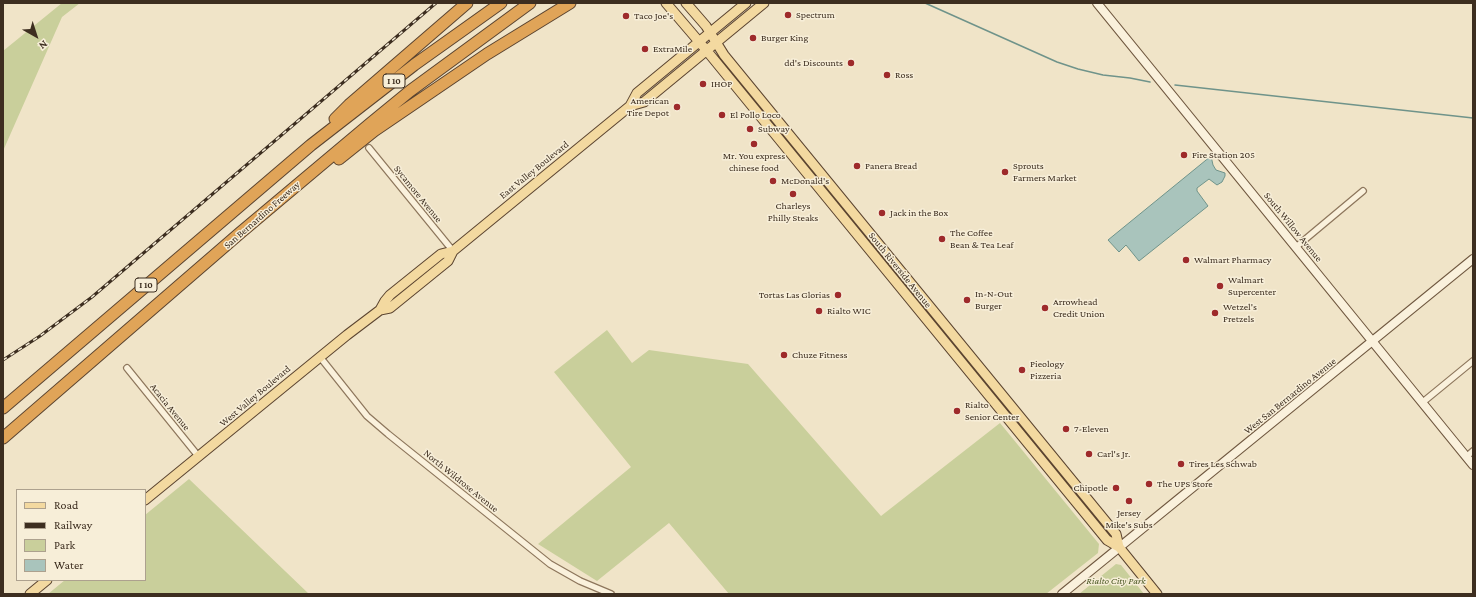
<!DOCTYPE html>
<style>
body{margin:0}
#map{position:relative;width:1476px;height:597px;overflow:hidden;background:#f0e4c8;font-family:"Crimson Pro",serif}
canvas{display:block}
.frame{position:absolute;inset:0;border:4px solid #3d2e20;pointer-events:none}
.legend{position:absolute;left:16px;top:489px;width:130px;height:92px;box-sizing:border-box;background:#f7eed8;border:1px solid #ada18e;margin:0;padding:5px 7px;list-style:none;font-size:12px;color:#3d2e20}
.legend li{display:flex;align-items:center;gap:8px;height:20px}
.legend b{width:20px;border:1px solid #ada18e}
.north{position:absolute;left:16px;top:16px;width:40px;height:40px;-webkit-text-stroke:3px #f7eed8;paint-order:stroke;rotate:141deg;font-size:11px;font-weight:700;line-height:16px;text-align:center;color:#3d2e20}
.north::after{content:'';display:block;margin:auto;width:14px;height:18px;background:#3d2e20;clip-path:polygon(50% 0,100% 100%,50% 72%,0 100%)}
</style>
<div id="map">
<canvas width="1476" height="597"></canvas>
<div class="frame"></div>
<ul class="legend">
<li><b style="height:5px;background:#f3d9a0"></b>Road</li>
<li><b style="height:5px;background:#3d2e20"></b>Railway</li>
<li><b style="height:11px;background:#c9cf9b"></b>Park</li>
<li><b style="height:11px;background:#a9c4bc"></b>Water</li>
</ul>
<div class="north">N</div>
</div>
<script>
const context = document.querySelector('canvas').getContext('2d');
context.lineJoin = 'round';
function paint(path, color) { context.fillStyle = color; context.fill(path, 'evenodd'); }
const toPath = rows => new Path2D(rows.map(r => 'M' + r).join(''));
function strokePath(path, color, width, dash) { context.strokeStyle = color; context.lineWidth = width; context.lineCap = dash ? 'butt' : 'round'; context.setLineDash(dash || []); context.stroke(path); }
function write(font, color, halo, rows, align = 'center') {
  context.font = font + ' "Crimson Pro",serif'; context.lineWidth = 3; context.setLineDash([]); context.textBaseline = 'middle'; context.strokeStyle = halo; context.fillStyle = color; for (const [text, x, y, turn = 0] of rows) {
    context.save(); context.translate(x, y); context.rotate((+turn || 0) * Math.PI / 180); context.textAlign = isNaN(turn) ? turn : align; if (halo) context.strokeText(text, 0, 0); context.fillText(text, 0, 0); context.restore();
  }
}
paint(toPath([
 [62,3,80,3,62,17,3,151,3,51],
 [607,330,632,363,649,350,748,364,881,516,1000,423,1099,544,1098,553,1046,594,729,594,669,523,597,581,538,544,631,467,554,372],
 [189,479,309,594,48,594,65,580,145,580,145,515],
 [1116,564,1121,565,1144,594,1079,594]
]), '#c9cf9b');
const water = toPath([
 [1211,156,1213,165,1216,170,1225,173,1225,176,1222,182,1217,185,1209,179,1197,188,1197,191,1208,206,1139,261,1126,245,1119,252,1108,240,1211,156]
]);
paint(water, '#a9c4bc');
strokePath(water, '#6f938a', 1);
strokePath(toPath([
 [925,3,1057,62,1078,69,1103,75,1130,78,1150,82],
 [1175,85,1473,118]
]), '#6f938a', 1.5);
const street = toPath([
 [369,148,453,251],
 [1296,247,1363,191],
 [320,357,367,416,388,434,550,564,580,581,611,594],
 [127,368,199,457],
 [1423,402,1473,361],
 [1466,457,1473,451]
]);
const secondary = toPath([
 [1097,3,1473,465],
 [1062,594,1473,259]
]);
const primary = toPath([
 [666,3,707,51,1107,540,1119,547,1157,594],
 [686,3,706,26,724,55,1116,534,1119,547],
 [630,106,637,93,746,3],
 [380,310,385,301,390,295,441,254,453,251],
 [145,500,347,335,380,310,390,308,448,261,453,251,630,106,644,102,764,3],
 [30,594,47,580]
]);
const highway = toPath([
 [335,119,349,105,467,3],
 [339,159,374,131,421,99,487,54,570,3],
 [3,408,311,145,414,65,501,3],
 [3,438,240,233,371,123,410,91,530,3]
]);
strokePath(street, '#8d765c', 8);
strokePath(secondary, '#6f573f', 10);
strokePath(primary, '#5b4430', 11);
strokePath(highway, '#5b4430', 13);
strokePath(street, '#faf1dc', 5.5);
strokePath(secondary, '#faf1dc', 8);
strokePath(primary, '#f3d9a0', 9);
strokePath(highway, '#e0a458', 11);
const rail = toPath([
 [3,360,40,336,92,297,436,3]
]);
strokePath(rail, '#3d2e20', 3);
strokePath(rail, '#f7eed8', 1.5, [4.5]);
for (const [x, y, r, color] of [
 [788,15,4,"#9e2a2b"],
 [626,16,4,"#9e2a2b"],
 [753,38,4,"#9e2a2b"],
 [645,49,4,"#9e2a2b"],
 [851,63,4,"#9e2a2b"],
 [887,75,4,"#9e2a2b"],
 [703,84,4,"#9e2a2b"],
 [677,107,4,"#9e2a2b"],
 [722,115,4,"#9e2a2b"],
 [750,129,4,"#9e2a2b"],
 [754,144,4,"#9e2a2b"],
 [1184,155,4,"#9e2a2b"],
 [857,166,4,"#9e2a2b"],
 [1005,172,4,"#9e2a2b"],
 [773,181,4,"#9e2a2b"],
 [793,194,4,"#9e2a2b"],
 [882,213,4,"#9e2a2b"],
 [942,239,4,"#9e2a2b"],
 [1186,260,4,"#9e2a2b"],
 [1220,286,4,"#9e2a2b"],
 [838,295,4,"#9e2a2b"],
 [967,300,4,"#9e2a2b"],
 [1045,308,4,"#9e2a2b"],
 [819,311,4,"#9e2a2b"],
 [1215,313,4,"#9e2a2b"],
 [784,355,4,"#9e2a2b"],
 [1022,370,4,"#9e2a2b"],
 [957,411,4,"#9e2a2b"],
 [1066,429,4,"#9e2a2b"],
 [1089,454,4,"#9e2a2b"],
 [1181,464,4,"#9e2a2b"],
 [1149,484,4,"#9e2a2b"],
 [1116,488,4,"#9e2a2b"],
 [1129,501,4,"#9e2a2b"]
]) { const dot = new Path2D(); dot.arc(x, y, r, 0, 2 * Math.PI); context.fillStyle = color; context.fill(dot); strokePath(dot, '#f7eed8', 1.5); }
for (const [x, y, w] of [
 [394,81,22],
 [146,285,22]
]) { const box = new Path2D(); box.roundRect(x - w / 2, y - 7, w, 14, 3); context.fillStyle = '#f7eed8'; context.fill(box); strokePath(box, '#3d2e20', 1); }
write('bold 9px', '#3d2e20', null, [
 ["I 10",394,81],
 ["I 10",146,285]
]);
write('10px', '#3d2e20', '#f7eed8', [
 ["Spectrum",796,15],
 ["Taco Joe's",634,16],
 ["Burger King",761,38],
 ["ExtraMile",653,49],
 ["dd's Discounts",843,63,"right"],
 ["Ross",895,75],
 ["IHOP",711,84],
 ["American",669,101,"right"],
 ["Tire Depot",669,113,"right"],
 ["El Pollo Loco",730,115],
 ["Subway",758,129],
 ["Fire Station 205",1192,155],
 ["Mr. You express",754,156,"center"],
 ["chinese food",754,168,"center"],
 ["Panera Bread",865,166],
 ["Sprouts",1013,166],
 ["Farmers Market",1013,178],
 ["McDonald's",781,181],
 ["Charleys",793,206,"center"],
 ["Philly Steaks",793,218,"center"],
 ["Jack in the Box",890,213],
 ["The Coffee",950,233],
 ["Bean & Tea Leaf",950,245],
 ["Walmart Pharmacy",1194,260],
 ["Walmart",1228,280],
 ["Supercenter",1228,292],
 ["In-N-Out",975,294],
 ["Burger",975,306],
 ["Tortas Las Glorias",830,295,"right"],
 ["Arrowhead",1053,302],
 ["Credit Union",1053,314],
 ["Wetzel's",1223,307],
 ["Pretzels",1223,319],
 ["Rialto WIC",827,311],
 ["Chuze Fitness",792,355],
 ["Pieology",1030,364],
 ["Pizzeria",1030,376],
 ["Rialto",965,405],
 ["Senior Center",965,417],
 ["7-Eleven",1074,429],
 ["Carl's Jr.",1097,454],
 ["Tires Les Schwab",1189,464],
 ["The UPS Store",1157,484],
 ["Chipotle",1108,488,"right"],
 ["Jersey",1129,513,"center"],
 ["Mike's Subs",1129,525,"center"]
], 'left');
write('10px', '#3d2e20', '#f7eed8', [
 ["East Valley Boulevard",534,170,-39],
 ["Sycamore Avenue",418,194,51],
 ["San Bernardino Freeway",262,215,-41],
 ["South Willow Avenue",1293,227,51],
 ["South Riverside Avenue",900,270,51],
 ["West Valley Boulevard",255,396,-40],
 ["West San Bernardino Avenue",1290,396,-39],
 ["Acacia Avenue",170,407,51],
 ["North Wildrose Avenue",461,481,39]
]);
write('italic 10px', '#4d5a26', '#f7eed8', [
 ["Rialto City Park",1116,581]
]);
</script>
